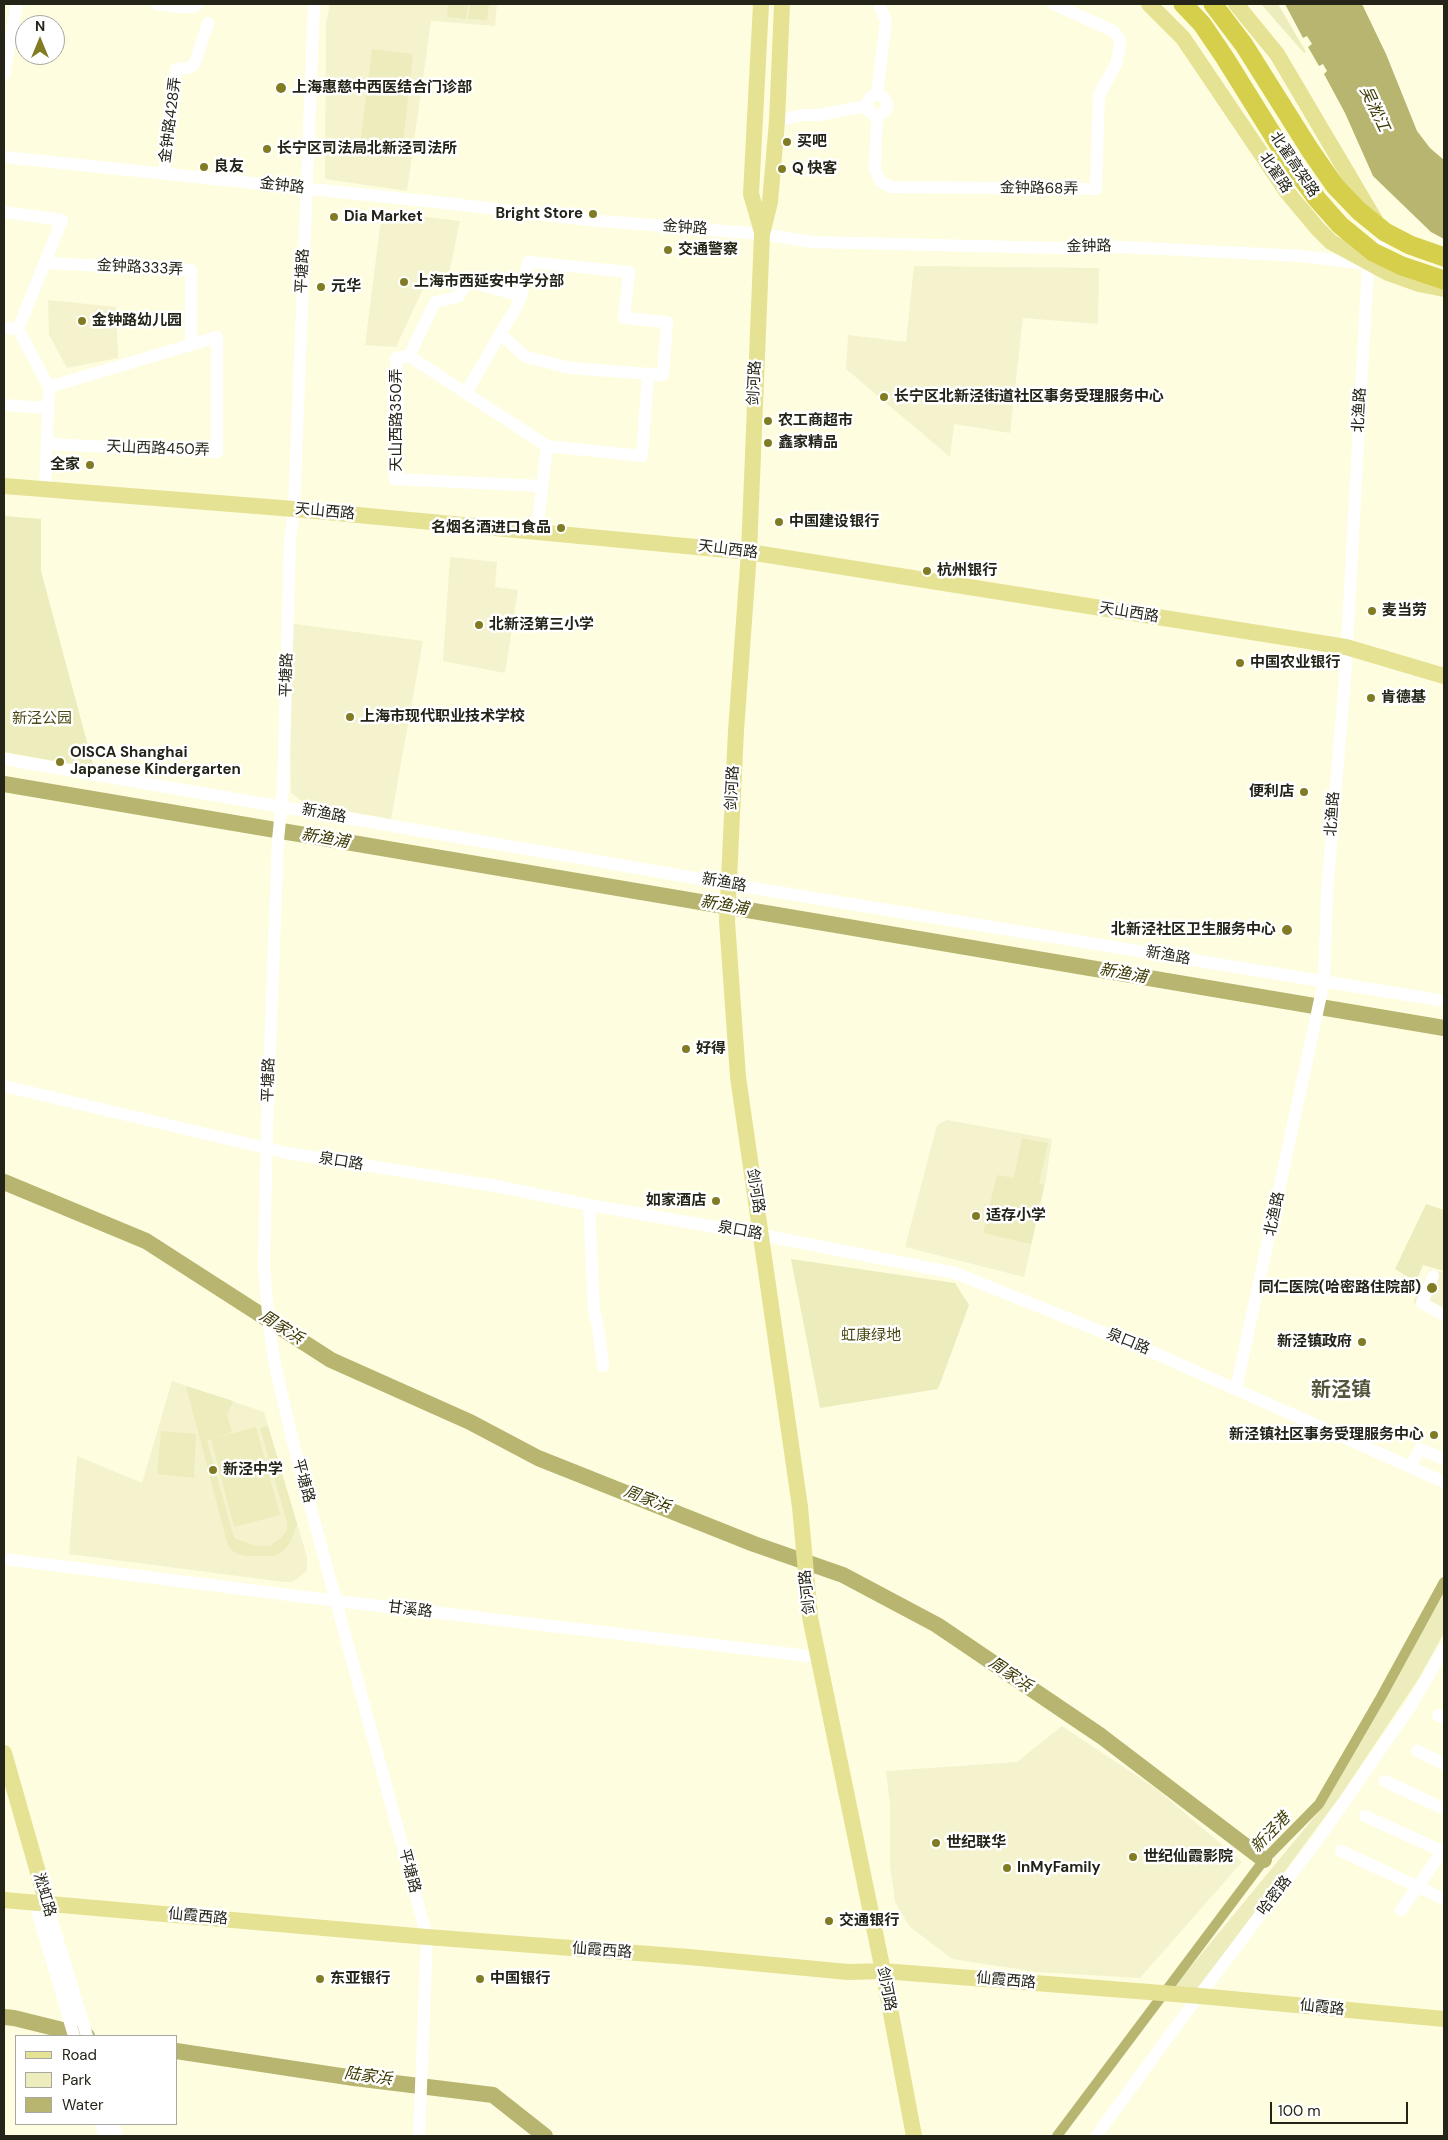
<!DOCTYPE html>
<meta charset="utf-8">
<style>
body{margin:0}
#map{position:relative;width:1448px;height:2140px;overflow:hidden;background:#fefde0;font-family:"DM Sans",sans-serif}
canvas{display:block}
.frame{position:absolute;inset:0;border:5px solid #242419;pointer-events:none}
.legend{position:absolute;left:15px;top:2035px;width:162px;height:90px;box-sizing:border-box;background:#fff;border:1px solid #a7a7a3;margin:0;padding:6px 9px;list-style:none;font-size:15px;color:#242419}
.legend li{display:flex;align-items:center;gap:10px;height:25px}
.legend b{width:25px;border:1px solid #a7a7a3}
.north{position:absolute;left:15px;top:15px;width:50px;height:50px;box-sizing:border-box;background:#fff;border:1px solid #a7a7a3;border-radius:50%;rotate:0deg;font-size:14px;font-weight:700;line-height:20px;text-align:center;color:#242419}
.north::after{content:'';display:block;margin:auto;width:18px;height:22px;background:#817c23;clip-path:polygon(50% 0,100% 100%,50% 72%,0 100%)}
.scale{position:absolute;left:1270px;top:2102px;width:138px;height:22px;box-sizing:border-box;border:2px solid #242419;border-top:0;padding-left:6px;font-size:15px;line-height:18px;white-space:nowrap;color:#242419;-webkit-text-stroke:4px #fff;paint-order:stroke}
</style>
<div id="map">
<canvas width="1448" height="2140"></canvas>
<div class="frame"></div>
<ul class="legend">
<li><b style="height:6px;background:#e6e294"></b>Road</li>
<li><b style="height:14px;background:#edecbc"></b>Park</li>
<li><b style="height:14px;background:#b7b570"></b>Water</li>
</ul>
<div class="north">N</div>
<div class="scale">100 m</div>
</div>
<script>
const context = document.querySelector('canvas').getContext('2d');
context.lineJoin = 'round';
function paint(path, color) { context.fillStyle = color; context.fill(path, 'evenodd'); }
const toPath = rows => new Path2D(rows.map(r => 'M' + r).join(''));
function strokePath(path, color, width, dash) { context.strokeStyle = color; context.lineWidth = width; context.lineCap = dash ? 'butt' : 'round'; context.setLineDash(dash || []); context.stroke(path); }
function write(font, color, halo, rows, align = 'center') {
  context.font = font + ' "DM Sans","Noto Sans SC",sans-serif'; context.lineWidth = 5; context.setLineDash([]); context.textBaseline = 'middle'; context.strokeStyle = halo; context.fillStyle = color; for (const [text, x, y, turn = 0] of rows) {
    context.save(); context.translate(x, y); context.rotate((+turn || 0) * Math.PI / 180); context.textAlign = isNaN(turn) ? turn : align; if (halo) context.strokeText(text, 0, 0); context.fillText(text, 0, 0); context.restore();
  }
}
paint(toPath([
 [330,4,497,4,495,26,431,21,407,191,325,179,326,23],
 [382,212,460,221,449,274,422,291,396,347,365,345],
 [914,266,1099,268,1098,324,1023,318,1010,433,954,424,950,457,846,369,848,335,906,342],
 [48,300,116,307,118,358,67,368,49,335],
 [450,557,497,562,495,587,518,590,505,673,443,661],
 [288,623,423,641,391,819,306,804,291,793],
 [947,1120,1052,1139,1045,1185,1024,1277,905,1247,937,1125],
 [1430,1269,1444,1273,1444,1320,1413,1302],
 [172,1381,264,1412,307,1557,307,1571,297,1579,292,1582,284,1582,69,1554,77,1456,142,1483],
 [1062,1726,1158,1790,1242,1862,1140,1978,1037,1972,952,1959,909,1926,895,1902,890,1865,890,1805,886,1771,1017,1762]
]), '#f4f3ce');
paint(toPath([
 [448,4,468,4,466,19,447,17],
 [470,4,489,4,487,20,468,19],
 [1261,4,1278,4,1306,52,1304,53],
 [372,49,413,54,402,150,360,145],
 [4,516,41,519,41,571,94,768,4,752],
 [1022,1138,1048,1143,1039,1184,1044,1185,1031,1244,983,1233,997,1175,1014,1178],
 [1426,1204,1444,1210,1444,1271,1423,1265,1416,1282,1395,1269],
 [791,1259,955,1283,969,1305,938,1389,820,1408],
 [186,1386,233,1401,227,1415,232,1432,214,1438,256,1427,280,1515,234,1527,211,1439,207,1440,234,1538,256,1546,270,1546,283,1536,287,1530,287,1523,260,1428,268,1426,297,1524,290,1543,283,1551,274,1556,247,1556,236,1554,228,1546],
 [161,1431,196,1434,194,1478,157,1474],
 [1444,1593,1444,1633,1419,1678,1341,1795,1198,1989,1174,1987,1320,1810]
]), '#edecbc');
paint(toPath([
 [1285,4,1362,4,1386,54,1417,131,1430,148,1444,160,1444,239,1431,232,1373,176,1345,113,1324,74,1327,71,1323,64,1319,66,1308,47,1312,44,1307,36,1303,38]
]), '#b7b570');
strokePath(toPath([
 [1057,2136,1264,1860,1319,1804,1381,1697,1444,1582]
]), '#b7b570', 10);
strokePath(toPath([
 [4,784,1444,1028],
 [4,1182,146,1241,331,1360,470,1422,538,1458,754,1544,843,1575,937,1625,1101,1736,1264,1860],
 [4,2017,14,2018,87,2036],
 [176,2051,354,2078,493,2095,545,2136]
]), '#b7b570', 16);
strokePath(toPath([
 [157,4,180,7,194,7,198,4],
 [314,4,294,509,290,541,283,789,278,840,267,1129,264,1267,269,1326,275,1366,294,1446,427,1937,419,2136],
 [4,75,17,4],
 [877,95,886,21,879,4],
 '867 105a10 10 0 1 1 20 0a10 10 0 1 1-20 0Z',
 [877,115,875,169,880,181,890,187,1096,189,1099,95,1116,64,1120,47,1119,38,1113,31,1054,4],
 [777,121,802,115,819,115,867,106],
 [4,157,454,204,588,220,762,234,812,242,1058,248,1102,246,1302,256,1366,264],
 [164,173,176,69,190,68,195,63,208,23],
 [4,212,62,220,18,329],
 [45,263,191,270,191,344],
 [4,328,18,329,49,387,45,489],
 [409,356,435,302,458,297,468,281,521,296],
 [466,393,500,334,517,306,521,296,528,262,629,272,624,318,667,322,663,375,570,368,526,357,500,334],
 [4,405,49,408],
 [48,444,217,452,217,337,49,387],
 [541,486,395,479,398,400,396,358,409,356,547,446,642,456,648,374],
 [537,531,547,446],
 [4,759,753,888,1444,1001],
 [4,1086,287,1153,496,1186,589,1205,762,1235,955,1273,1152,1352,1444,1482],
 [589,1205,594,1311,598,1327,603,1366],
 [1433,1276,1422,1303,1444,1315],
 [1236,1389,1324,981,1327,893,1345,679,1368,264,1387,237],
 [1410,1467,1420,1449,1444,1459],
 [4,1559,337,1601,817,1657],
 [1438,1715,1444,1718],
 [1417,1751,1444,1764],
 [1385,1781,1444,1809],
 [1365,1816,1444,1852],
 [1341,1851,1444,1899],
 [35,1903,74,2036],
 [47,1904,87,2036],
 [1401,1910,1444,1849],
 [101,2124,104,2136],
 [113,2124,117,2136],
 [1096,2136,1180,2021,1321,1835,1412,1704,1444,1649]
]), '#fff', 12);
strokePath(toPath([
 [761,4,751,194,762,232],
 [782,4,777,121,770,202,762,234,749,552,736,731,727,921,738,1077,800,1507,810,1617,883,1971,914,2136],
 [1149,4,1183,38,1287,192,1318,229,1331,242,1388,273,1419,284,1444,289],
 [1236,4,1277,54,1375,220],
 [4,486,294,509,749,552,1346,647,1444,676],
 [4,1753,47,1904],
 [4,1900,427,1937,689,1957,848,1972,883,1971,1200,1996,1444,2019]
]), '#e6e294', 16);
strokePath(toPath([
 [1183,4,1202,24,1225,58,1289,161,1317,199,1340,225,1373,252,1402,266,1444,280],
 [1213,4,1244,45,1310,150,1335,186,1359,211,1385,232,1410,245,1444,257]
]), '#d5cf4c', 19);
for (const [x, y, r, color] of [
 [281,88,6,"#817c23"],
 [787,142,5,"#817c23"],
 [267,149,5,"#817c23"],
 [204,167,5,"#817c23"],
 [782,169,5,"#817c23"],
 [593,214,5,"#817c23"],
 [334,217,5,"#817c23"],
 [668,250,5,"#817c23"],
 [404,282,5,"#817c23"],
 [321,287,5,"#817c23"],
 [82,321,5,"#817c23"],
 [884,397,5,"#817c23"],
 [768,421,5,"#817c23"],
 [768,443,5,"#817c23"],
 [90,465,5,"#817c23"],
 [779,522,5,"#817c23"],
 [561,528,5,"#817c23"],
 [927,571,5,"#817c23"],
 [1372,611,5,"#817c23"],
 [479,625,5,"#817c23"],
 [1240,663,5,"#817c23"],
 [1371,698,5,"#817c23"],
 [350,717,5,"#817c23"],
 [60,762,5,"#817c23"],
 [1304,792,5,"#817c23"],
 [1287,930,6,"#817c23"],
 [686,1049,5,"#817c23"],
 [716,1201,5,"#817c23"],
 [976,1216,5,"#817c23"],
 [1432,1288,6,"#817c23"],
 [1362,1342,5,"#817c23"],
 [1434,1435,5,"#817c23"],
 [213,1470,5,"#817c23"],
 [936,1843,5,"#817c23"],
 [1133,1857,5,"#817c23"],
 [1007,1868,5,"#817c23"],
 [829,1921,5,"#817c23"],
 [320,1979,5,"#817c23"],
 [480,1979,5,"#817c23"]
]) { const dot = new Path2D(); dot.arc(x, y, r, 0, 2 * Math.PI); context.fillStyle = color; context.fill(dot); strokePath(dot, '#fff', 2); }
write('bold 15px', '#242419', '#fff', [
 ["上海惠慈中西医结合门诊部",292,88],
 ["买吧",797,142],
 ["长宁区司法局北新泾司法所",277,149],
 ["良友",214,167],
 ["Q 快客",792,169],
 ["Bright Store",583,214,"right"],
 ["Dia Market",344,217],
 ["交通警察",678,250],
 ["上海市西延安中学分部",414,282],
 ["元华",331,287],
 ["金钟路幼儿园",92,321],
 ["长宁区北新泾街道社区事务受理服务中心",894,397],
 ["农工商超市",778,421],
 ["鑫家精品",778,443],
 ["全家",80,465,"right"],
 ["中国建设银行",789,522],
 ["名烟名酒进口食品",551,528,"right"],
 ["杭州银行",937,571],
 ["麦当劳",1382,611],
 ["北新泾第三小学",489,625],
 ["中国农业银行",1250,663],
 ["肯德基",1381,698],
 ["上海市现代职业技术学校",360,717],
 ["OISCA Shanghai",70,753],
 ["Japanese Kindergarten",70,770],
 ["便利店",1294,792,"right"],
 ["北新泾社区卫生服务中心",1276,930,"right"],
 ["好得",696,1049],
 ["如家酒店",706,1201,"right"],
 ["适存小学",986,1216],
 ["同仁医院(哈密路住院部)",1421,1288,"right"],
 ["新泾镇政府",1352,1342,"right"],
 ["新泾镇社区事务受理服务中心",1424,1435,"right"],
 ["新泾中学",223,1470],
 ["世纪联华",946,1843],
 ["世纪仙霞影院",1143,1857],
 ["InMyFamily",1017,1868],
 ["交通银行",839,1921],
 ["东亚银行",330,1979],
 ["中国银行",490,1979]
], 'left');
write('15px', '#242419', '#fff', [
 ["金钟路428弄",171,120,-83],
 ["北翟高架路",1294,165,56],
 ["北翟路",1275,173,56],
 ["金钟路",282,186,7],
 ["金钟路68弄",1039,189,1],
 ["金钟路",685,228,4],
 ["金钟路",1089,247,-1],
 ["金钟路333弄",140,268,3],
 ["平塘路",303,271,-87],
 ["剑河路",755,383,-87],
 ["北渔路",1360,410,-87],
 ["天山西路350弄",397,420,-90],
 ["天山西路450弄",158,449,2],
 ["天山西路",325,512,5],
 ["天山西路",728,550,7],
 ["天山西路",1129,613,9],
 ["平塘路",287,675,-88],
 ["剑河路",733,788,-87],
 ["新渔路",324,814,11],
 ["北渔路",1333,814,-86],
 ["新渔路",724,883,10],
 ["新渔路",1168,956,10],
 ["平塘路",269,1080,-88],
 ["泉口路",341,1162,9],
 ["剑河路",755,1191,81],
 ["北渔路",1275,1214,-78],
 ["泉口路",740,1231,10],
 ["泉口路",1128,1342,22],
 ["平塘路",303,1481,75],
 ["剑河路",808,1592,-96],
 ["甘溪路",410,1610,7],
 ["平塘路",409,1871,75],
 ["淞虹路",44,1895,74],
 ["哈密路",1275,1896,-53],
 ["仙霞西路",198,1917,5],
 ["仙霞西路",602,1951,4],
 ["仙霞西路",1006,1981,5],
 ["剑河路",886,1989,79],
 ["仙霞路",1322,2008,6]
]);
write('15px', '#4a4813', '#fff', [
 ["新泾公园",42,719],
 ["虹康绿地",871,1336]
]);
write('italic 16px', '#3c3900', '#fff', [
 ["吴淞江",1374,109,65],
 ["新渔浦",325,839,10],
 ["新渔浦",724,906,10],
 ["新渔浦",1123,974,10],
 ["周家浜",281,1328,33],
 ["周家浜",647,1500,21],
 ["周家浜",1010,1675,34],
 ["新泾港",1271,1833,-46],
 ["陆家浜",368,2077,8]
]);
write('bold 20px', '#55553c', '#fff', [
 ["新泾镇",1341,1391]
]);
</script>
